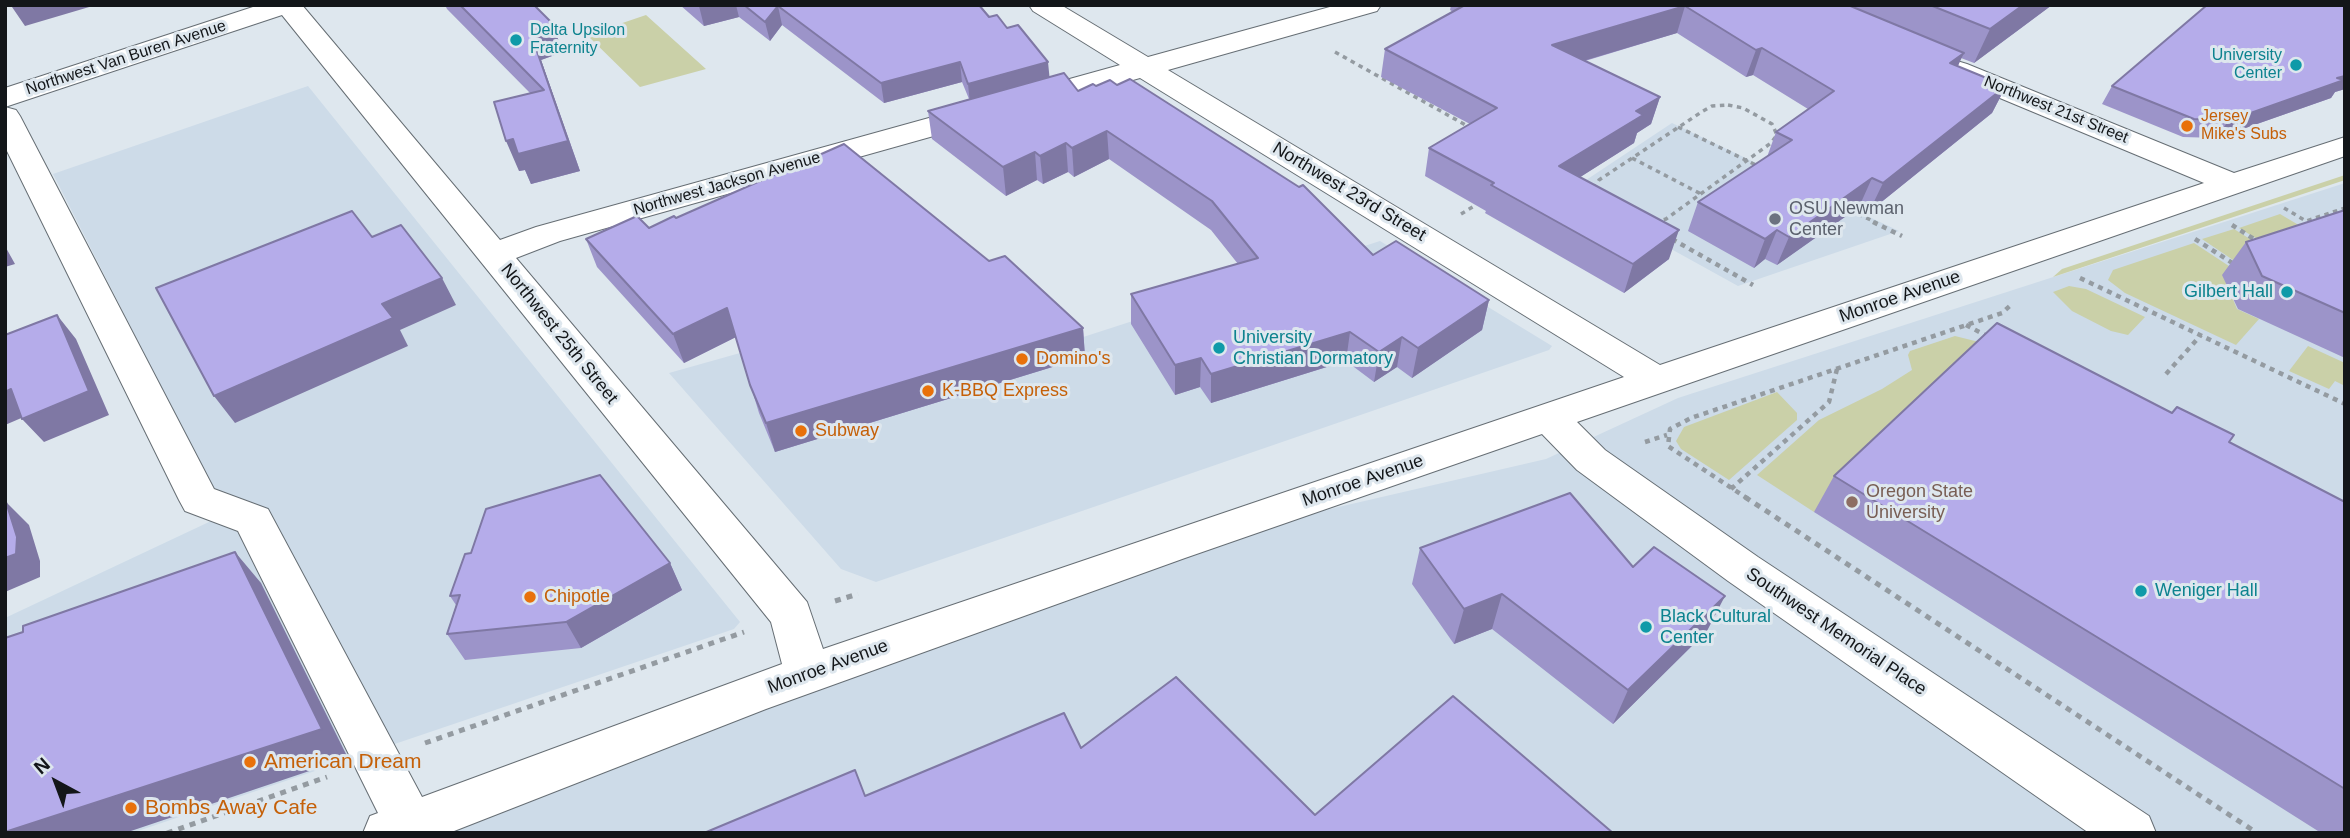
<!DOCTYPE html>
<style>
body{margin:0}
#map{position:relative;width:2350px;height:838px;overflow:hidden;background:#dee7ee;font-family:Helvetica,sans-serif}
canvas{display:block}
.frame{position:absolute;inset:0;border:7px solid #131619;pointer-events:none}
.north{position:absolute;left:21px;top:747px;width:70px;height:70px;-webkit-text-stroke:5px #dee7ee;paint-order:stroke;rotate:319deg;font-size:19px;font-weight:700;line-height:28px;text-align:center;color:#131619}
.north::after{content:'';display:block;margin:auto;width:24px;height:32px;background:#131619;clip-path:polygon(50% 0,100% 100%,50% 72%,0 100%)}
</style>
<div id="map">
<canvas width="2350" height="838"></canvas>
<div class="frame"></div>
<div class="north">N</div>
</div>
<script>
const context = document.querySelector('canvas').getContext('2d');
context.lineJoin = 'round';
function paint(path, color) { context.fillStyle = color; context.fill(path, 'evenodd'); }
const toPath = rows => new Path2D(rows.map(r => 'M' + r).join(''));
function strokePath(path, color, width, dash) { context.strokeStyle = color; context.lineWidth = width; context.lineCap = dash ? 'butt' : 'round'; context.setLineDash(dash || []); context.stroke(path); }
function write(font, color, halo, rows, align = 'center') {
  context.font = font + ' Helvetica,sans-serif'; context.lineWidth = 6; context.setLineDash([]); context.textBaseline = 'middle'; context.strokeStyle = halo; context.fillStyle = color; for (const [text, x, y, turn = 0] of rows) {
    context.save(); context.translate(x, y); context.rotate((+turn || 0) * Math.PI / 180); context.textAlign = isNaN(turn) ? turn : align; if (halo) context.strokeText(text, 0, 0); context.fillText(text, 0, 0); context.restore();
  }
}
paint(toPath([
 [308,86,740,622,734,629,132,833,5,833,5,618,226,514,53,174],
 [1672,123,1899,231,1738,286,1568,192],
 [2345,183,2345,833,388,833,1170,546,1546,459,1678,398],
 [1380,241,1552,346,1549,350,876,582,841,569,669,373,1010,277,1074,340]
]), '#cddbe8');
paint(toPath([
 [646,15,706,69,640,87,587,35],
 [2345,175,2345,180,2053,277,2062,269],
 [2280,214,2302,227,2282,254,2239,228],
 [2234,229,2277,256,2246,256,2233,260,2202,239],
 [2194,243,2235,270,2223,275,2237,309,2259,319,2236,345,2125,293,2108,280,2113,270],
 [2069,286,2086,289,2145,317,2128,335,2111,331,2072,311,2053,292],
 [1955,336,1979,342,1976,359,1814,512,1757,475,1819,420,1882,389,1912,370,1908,355,1910,351],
 [2308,346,2345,363,2345,386,2335,381,2329,389,2289,371],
 [1777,392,1797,413,1797,420,1729,480,1681,449,1676,441,1684,427]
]), '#cad0a8');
const minor = toPath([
 [259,5,302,5,500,240,536,227,1120,65,1033,11,1029,5,1061,5,1148,57,1337,5,1381,5,1377,11,1168,70,1660,365,2204,183,1947,76,1943,70,1947,64,1957,61,1967,64,2234,173,2345,137,2345,156,1577,422,1605,450,1758,557,2149,816,2156,833,2089,833,1728,581,1577,470,1542,434,1185,558,766,709,449,833,363,833,370,816,378,813,238,531,185,511,179,500,5,147,5,107,16,110,20,116,214,489,268,509,422,797,782,664,771,622,282,15,5,107,5,88,259,5],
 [1140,78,1624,377,823,649,807,602,516,258,560,241,1140,78]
]);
strokePath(minor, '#666e74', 2);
strokePath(toPath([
 [1335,52,1471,128],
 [1728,105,1743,108,1772,124,1777,135,1771,143,1666,219,1652,223,1638,221,1621,216,1596,199,1593,189,1599,180,1703,111,1712,106,1728,105],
 [1678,127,1760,167],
 [1632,158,1701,194],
 [2284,208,2306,221,2345,208],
 [1850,210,1877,223],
 [1461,214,1476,205]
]), '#949ba1', 3.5, [4.5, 4.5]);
strokePath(toPath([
 [1643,222,1657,222],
 [1873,222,1902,236],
 [2232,225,2257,241],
 [1672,239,1753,285],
 [2195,239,2234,264],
 [2080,278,2345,404],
 [1966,325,1989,337],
 [2166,374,2201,335],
 [1645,442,1667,435],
 [1731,489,1829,402,1837,369],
 [1748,499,1668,446,1670,429,1691,418,2002,313,2013,303]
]), '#949ba1', 4.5, [5, 5]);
strokePath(toPath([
 [1745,497,2257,833],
 [835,601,858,594],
 [425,743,744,632],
 [167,833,327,777]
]), '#949ba1', 5, [6, 6]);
paint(minor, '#fff');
paint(toPath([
 [445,5,534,5,563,52,541,60,580,171,531,184,525,170,519,171,530,93,447,9],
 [680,5,979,5,1049,77,1078,91,1373,255,1489,300,1482,330,1412,378,1397,367,1374,382,1346,361,1211,403,1200,387,1175,395,1131,324,1131,294,1238,264,1211,230,1109,159,1074,177,1068,172,1043,184,1037,180,1006,196,932,139,928,111,969,99,962,82,884,103,782,25,770,41,739,17,704,26],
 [1451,5,2052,5,1974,63,1961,58,1958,66,2006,86,1992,113,1869,212,1859,207,1777,265,1765,259,1754,268,1688,231,1698,202,1767,157,1776,132,1808,109,1753,75,1746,77,1677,33,1585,61,1660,97,1651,124,1637,133,1634,143,1580,177,1669,259,1624,293,1485,213,1486,211,1425,176,1429,148,1470,124,1381,77,1385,49,1453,12,1450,10],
 [2345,5,2345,89,2335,92,2331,98,2217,138,2183,137,2102,104,2112,86],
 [2345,210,2345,358,2238,309,2222,275,2246,242],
 [676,218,989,261,1083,328,1085,357,775,452,759,413,736,337,684,363,597,267,586,239,649,228],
 [2229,442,2345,502,2345,833,2317,833,2318,831,1814,512,1834,476],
 [1420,548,1633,567,1707,631,1613,724,1492,629,1454,644,1412,584],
 [670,563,682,590,581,648,465,660,447,634,456,605,450,596]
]), '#9c94c9');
paint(toPath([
 [17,5,96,5,25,26,12,7],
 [703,5,736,5,739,17,704,26,699,6],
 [2023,5,2052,5,1974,63,1990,29],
 [778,6,782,25,770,41,765,22],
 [1685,6,1677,33,1546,72,1552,45],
 [552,23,563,52,541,60,580,171,531,184,525,170,519,171,506,141,513,139,568,141,530,31],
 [1762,48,1753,75,1746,77,1756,50],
 [1964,53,1951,80,1950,63],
 [960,62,962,82,884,103,881,83],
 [1048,62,1050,82,970,104,968,84],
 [2345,76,2345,89,2335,92,2331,98,2217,138,2228,121],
 [2006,86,1992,113,1869,212,1883,183],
 [1660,97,1651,124,1637,133,1634,143,1552,195,1559,166,1636,111],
 [1107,131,1109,159,1074,177,1072,148],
 [1066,143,1068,172,1043,184,1040,156],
 [1035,152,1037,180,1006,196,1003,167],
 [1872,178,1859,207,1777,265,1789,237],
 [1679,230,1669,259,1624,293,1633,264],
 [1777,230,1765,259,1754,268,1765,239],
 [5,246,15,264,5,267],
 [442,278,456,305,400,330,408,346,235,423,214,396,382,304],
 [1489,300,1482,330,1412,378,1418,348],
 [727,308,736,337,684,363,673,334],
 [57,315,76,339,109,415,44,442,22,419],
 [1083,328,1085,357,775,452,766,423],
 [1350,332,1346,361,1211,403,1211,374],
 [1402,337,1397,367,1374,382,1379,352],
 [1201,358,1200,387,1175,395,1175,365],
 [11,389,33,413,5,425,5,392],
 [6,502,29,525,40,561,40,577,5,592],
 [235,552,261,583,348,758,125,833,5,833],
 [670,563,682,590,581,648,566,622],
 [1502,594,1492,629,1454,644,1464,609],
 [1725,596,1707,631,1613,724,1628,690]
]), '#7f78a4');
const building = toPath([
 [460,5,534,5,552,23,530,31,568,141,518,154,513,139,506,141,494,102,544,90,460,5],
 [744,5,979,5,989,17,997,15,1007,28,1018,25,1048,62,968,84,960,62,881,83,778,6,765,22,744,5],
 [1465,5,1848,5,1964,53,1950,63,2006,86,1883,183,1872,178,1789,237,1777,230,1765,239,1698,202,1792,140,1776,132,1834,91,1762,48,1756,50,1685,6,1552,45,1660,97,1636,111,1643,115,1559,166,1679,230,1633,264,1491,185,1494,183,1429,148,1497,108,1385,49,1465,5],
 [1930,5,2023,5,1990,29,1930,5],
 [2207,5,2345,5,2345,76,2337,78,2344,80,2228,121,2194,119,2112,86,2207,5],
 [1064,73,1078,91,1093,84,1096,86,1110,80,1117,85,1130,79,1299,187,1303,185,1373,255,1396,241,1489,300,1418,348,1402,337,1379,352,1350,332,1211,374,1201,358,1175,365,1131,294,1258,258,1212,201,1107,131,1072,148,1066,143,1040,156,1035,152,1003,167,928,111,1064,73],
 [844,144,989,261,1005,256,1083,328,766,423,750,385,727,308,673,334,586,239,637,216,649,228,674,216,676,218,844,144],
 [2345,210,2345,313,2262,276,2246,242,2345,210],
 [352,211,372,237,401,225,442,278,382,304,393,318,214,396,156,288,352,211],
 [57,315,89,391,22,419,11,389,5,392,5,335,57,315],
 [1997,323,2172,413,2177,407,2234,435,2229,442,2345,502,2345,789,1834,476,1997,323],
 [600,475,670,563,566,622,447,634,460,595,450,596,465,554,471,553,486,509,600,475],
 [1570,493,1633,567,1654,547,1725,596,1628,690,1502,594,1464,609,1420,548,1570,493],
 [5,502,6,502,17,537,16,554,5,558,5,502],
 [235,552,322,729,5,832,5,638,23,632,23,626,235,552],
 [1176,677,1315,815,1453,696,1613,833,704,833,855,770,865,796,1064,713,1081,748,1176,677]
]);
paint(building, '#b5acea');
strokePath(building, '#7f78a4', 2);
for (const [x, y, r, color] of [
 [516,40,7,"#0f9aa8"],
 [2296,65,7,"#0f9aa8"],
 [2187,126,7,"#e8710a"],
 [1775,219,7,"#6b7280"],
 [2287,292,7,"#0f9aa8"],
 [1219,348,7,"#0f9aa8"],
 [1022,359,7,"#e8710a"],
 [928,391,7,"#e8710a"],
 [801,431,7,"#e8710a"],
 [1852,502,7,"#8d6e63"],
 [2141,591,7,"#0f9aa8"],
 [530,597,7,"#e8710a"],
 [1646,627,7,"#0f9aa8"],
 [250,762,7,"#e8710a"],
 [131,808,7,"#e8710a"]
]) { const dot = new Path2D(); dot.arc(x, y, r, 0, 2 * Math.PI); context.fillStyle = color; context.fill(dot); strokePath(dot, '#dee7ee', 2.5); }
write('16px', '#0d838f', '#dee7ee', [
 ["Delta Upsilon",530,31],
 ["Fraternity",530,49],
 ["University",2282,56,"right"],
 ["Center",2282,74,"right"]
], 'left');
write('16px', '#131619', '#dee7ee', [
 ["Northwest Van Buren Avenue",126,58,-18],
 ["Northwest 21st Street",2056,110,22],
 ["Northwest Jackson Avenue",727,184,-16]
]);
write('16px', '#c56008', '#dee7ee', [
 ["Jersey",2201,117],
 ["Mike's Subs",2201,135]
], 'left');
write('18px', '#131619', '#dee7ee', [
 ["Northwest 23rd Street",1349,192,31],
 ["Monroe Avenue",1900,297,-19],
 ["Northwest 25th Street",559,334,51],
 ["Monroe Avenue",1363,481,-19],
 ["Southwest Memorial Place",1836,632,34],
 ["Monroe Avenue",828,667,-20]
]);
write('18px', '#5b616d', '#dee7ee', [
 ["OSU Newman",1789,209],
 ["Center",1789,230]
], 'left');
write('18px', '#0d838f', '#dee7ee', [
 ["Gilbert Hall",2273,292,"right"],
 ["University",1233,338],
 ["Christian Dormatory",1233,359],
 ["Weniger Hall",2155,591],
 ["Black Cultural",1660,617],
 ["Center",1660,638]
], 'left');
write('18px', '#c56008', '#dee7ee', [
 ["Domino's",1036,359],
 ["K-BBQ Express",942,391],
 ["Subway",815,431],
 ["Chipotle",544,597]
], 'left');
write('18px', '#785e54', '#dee7ee', [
 ["Oregon State",1866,492],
 ["University",1866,513]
], 'left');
write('21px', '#c56008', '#dee7ee', [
 ["American Dream",264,762],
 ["Bombs Away Cafe",145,808]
], 'left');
</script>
